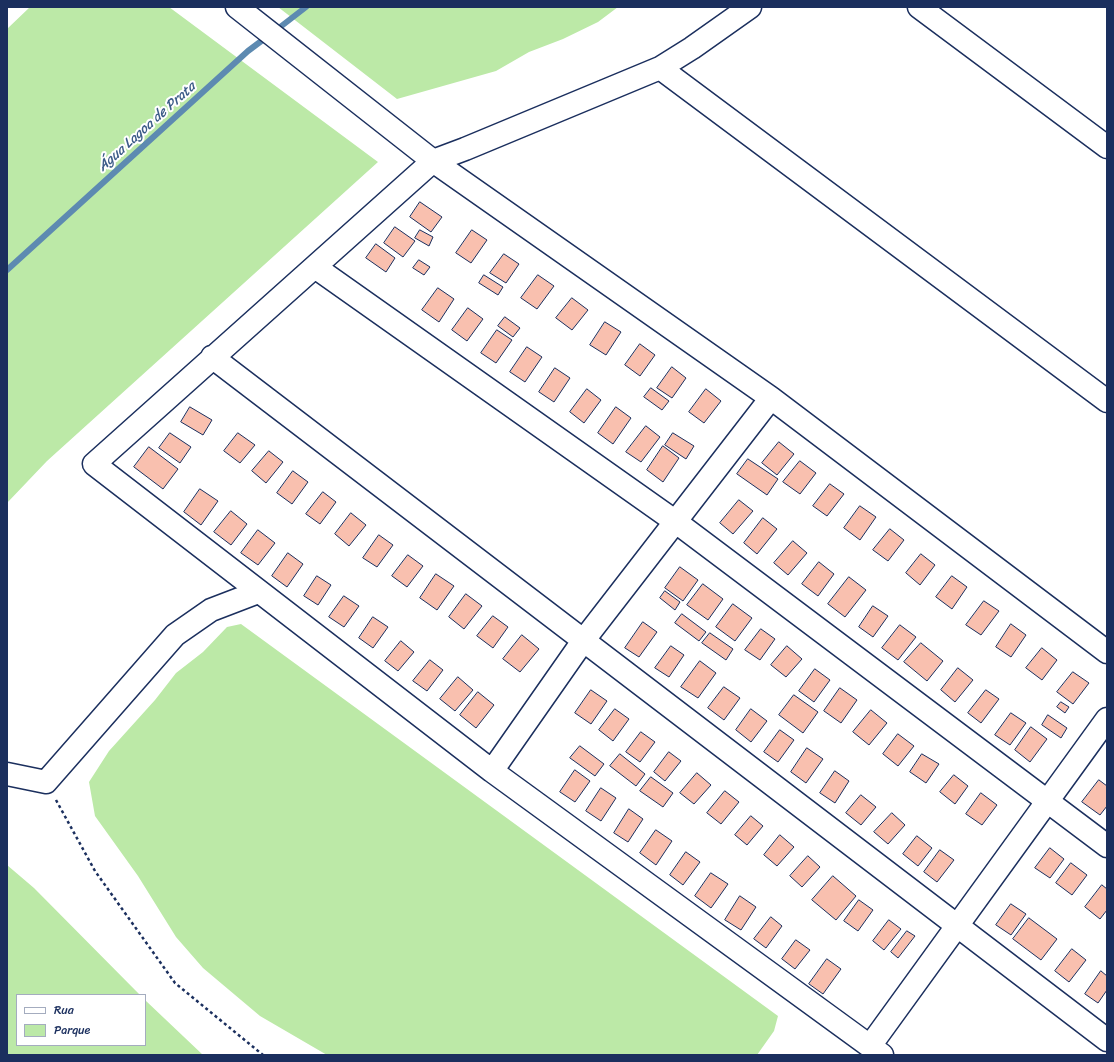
<!DOCTYPE html>
<html>
<head>
<meta charset="utf-8">
<style>
	body { margin:0 }
	#map { position:relative; width:1114px; height:1062px; overflow:hidden; background:#fff; font-family:Sriracha,sans-serif }
	canvas { display:block }
	.frame { position:absolute; inset:0; border:8px solid #1b2f5e; pointer-events:none }
	.legend { position:absolute; left:16px; top:994px; width:130px; height:52px; box-sizing:border-box; background:#fff; border:1px solid #a4acbf; margin:0; padding:5px 7px; list-style:none; font-size:12px; color:#1b2f5e }
	.legend li { display:flex; align-items:center; gap:8px; height:20px }
	.legend b { width:20px; border:1px solid #a4acbf }
</style>
</head>
<body>
<div id="map">
<canvas width="1114" height="1062"></canvas>
<div class="frame"></div>
<ul class="legend">
<li><b style="height:5px;background:#fff"></b>Rua</li>
<li><b style="height:11px;background:#bce9a7"></b>Parque</li>
</ul>
</div>
<script>
const context = document.querySelector('canvas').getContext('2d');
context.lineJoin = 'round';
function fill(path, color) { context.fillStyle = color; context.fill(path, 'evenodd'); }
function stroke(path, color, width, dash) { context.strokeStyle = color; context.lineWidth = width; context.lineCap = dash ? 'butt' : 'round'; context.setLineDash(dash || []); context.stroke(path); }
function label(font, color, halo, rows, align = 'center') {
  context.font = font + ' Sriracha,sans-serif'; context.lineWidth = 4; context.setLineDash([]); context.textBaseline = 'middle'; context.strokeStyle = halo; context.fillStyle = color; for (const [text, x, y, turn = 0] of rows) {
    context.save(); context.translate(x, y); context.rotate((+turn || 0) * Math.PI / 180); context.textAlign = isNaN(turn) ? turn : align; if (halo) context.strokeText(text, 0, 0); context.fillText(text, 0, 0); context.restore();
  }
}
const green = new Path2D(`
	M30 7H169L378 162 47 461 7 503V29Z
	M278 7H618L598 22 563 39 529 52 496 71 397 99Z
	M241 624 778 1016 774 1031 757 1055H327L260 1016 203 968 176 937 138 876 95 816 89 782 109 751 155 700 176 673 203 652 227 627Z
	M7 865 34 888 140 995H17V1045H145V1000L203 1055H7Z`);
const stream = new Path2D(`
	M275 31 306 7
	M7 270 248 51 268 36`);
const building = new Path2D(`
	M420 202 442 217 431 232 410 217Z
	M395 227 415 241 403 257 384 243Z
	M420 230 433 237 429 246 415 238Z
	M472 230 487 240 471 263 456 253Z
	M376 244 395 258 386 272 366 258Z
	M504 254 519 264 506 283 490 273Z
	M419 260 430 267 424 275 413 268Z
	M484 275 503 287 498 295 479 283Z
	M538 275 554 286 537 309 521 298Z
	M438 288 454 299 439 322 422 310Z
	M572 298 588 310 572 330 556 318Z
	M468 308 483 319 467 341 452 330Z
	M505 317 520 328 513 337 498 326Z
	M605 322 621 332 606 355 590 345Z
	M497 330 512 340 496 363 481 353Z
	M640 344 655 355 640 376 625 365Z
	M527 347 542 357 525 382 510 372Z
	M672 367 686 378 672 398 657 388Z
	M555 368 570 378 554 402 539 392Z
	M651 388 669 401 662 410 644 397Z
	M587 389 601 400 584 423 570 412Z
	M706 389 721 401 704 423 689 412Z
	M190 407 212 420 203 435 181 422Z
	M616 407 631 418 613 444 598 433Z
	M646 426 660 437 641 462 626 452Z
	M170 433 191 447 180 463 159 448Z
	M238 433 255 445 240 463 224 451Z
	M673 433 694 446 686 459 665 445Z
	M779 442 794 454 777 475 762 463Z
	M663 446 679 458 663 482 647 470Z
	M149 447 178 469 163 489 134 467Z
	M269 451 283 462 266 483 252 471Z
	M748 459 778 479 767 495 737 474Z
	M800 461 816 473 800 494 783 482Z
	M293 471 308 482 292 504 277 493Z
	M830 484 844 494 827 516 813 506Z
	M200 489 218 501 201 525 184 512Z
	M323 492 336 502 320 524 306 514Z
	M739 500 753 511 733 534 720 523Z
	M860 506 876 517 860 540 844 528Z
	M231 511 247 524 231 545 214 532Z
	M351 513 366 525 349 546 335 534Z
	M763 518 777 529 757 554 744 543Z
	M890 529 904 540 888 561 873 550Z
	M258 530 275 543 258 565 241 553Z
	M379 535 393 545 377 567 363 558Z
	M793 541 807 553 788 575 774 563Z
	M288 553 303 564 287 587 272 576Z
	M921 554 935 565 920 585 906 573Z
	M408 555 423 566 407 587 392 576Z
	M819 562 834 574 818 596 802 584Z
	M680 567 698 580 683 601 665 588Z
	M436 574 454 586 437 610 420 598Z
	M317 576 331 585 318 605 304 596Z
	M952 576 967 587 952 609 936 597Z
	M849 577 866 590 845 617 828 604Z
	M703 584 723 599 708 620 687 605Z
	M665 591 680 602 675 610 660 598Z
	M466 594 482 606 464 629 449 617Z
	M344 596 359 606 344 627 329 617Z
	M984 601 999 611 981 635 966 625Z
	M733 604 752 618 735 641 716 627Z
	M873 606 888 616 873 637 859 627Z
	M682 614 706 632 699 641 675 623Z
	M493 616 508 627 493 648 477 636Z
	M373 617 388 627 373 648 359 638Z
	M643 622 657 632 639 657 625 648Z
	M1011 624 1026 635 1011 657 996 647Z
	M900 625 916 637 898 660 882 648Z
	M761 629 775 639 760 660 745 650Z
	M710 633 733 649 726 660 702 643Z
	M522 635 539 649 520 672 503 659Z
	M401 641 414 652 398 671 385 661Z
	M921 643 943 661 927 681 904 662Z
	M671 646 684 655 669 677 655 668Z
	M787 646 802 659 786 677 771 665Z
	M1042 648 1057 660 1042 680 1026 668Z
	M430 660 443 670 427 691 413 681Z
	M700 661 716 673 698 698 681 687Z
	M958 668 973 680 955 702 941 690Z
	M815 669 830 680 814 702 799 691Z
	M1073 672 1089 683 1073 704 1057 692Z
	M458 677 473 690 455 711 440 699Z
	M724 687 740 698 724 720 708 708Z
	M840 688 857 700 841 723 824 711Z
	M591 690 607 701 591 724 575 713Z
	M986 690 999 699 981 723 968 713Z
	M478 692 494 705 476 728 460 715Z
	M794 695 818 712 803 733 779 715Z
	M1061 702 1069 707 1065 713 1057 707Z
	M615 709 629 719 613 741 599 730Z
	M751 709 767 721 751 742 736 730Z
	M871 710 887 723 869 745 853 732Z
	M1011 713 1026 723 1010 745 995 735Z
	M1048 715 1067 728 1061 738 1042 725Z
	M1031 727 1047 739 1030 762 1015 750Z
	M780 730 794 740 778 762 764 752Z
	M641 732 655 742 640 762 626 752Z
	M898 734 914 746 898 766 883 754Z
	M580 746 604 764 595 776 570 758Z
	M807 748 823 759 806 783 791 772Z
	M669 752 681 761 665 781 654 772Z
	M620 754 645 774 636 786 610 766Z
	M922 754 939 764 926 783 910 772Z
	M575 770 590 781 575 802 560 792Z
	M835 771 849 781 835 803 820 793Z
	M697 773 711 785 694 804 680 793Z
	M954 775 968 786 955 804 940 792Z
	M651 777 673 793 663 807 640 791Z
	M1099 780 1107 786V806L1100 815 1082 802Z
	M601 788 616 798 601 821 586 811Z
	M725 791 739 802 721 824 707 813Z
	M981 793 997 805 982 825 966 814Z
	M861 795 876 807 861 825 846 813Z
	M629 809 643 819 628 842 614 833Z
	M892 813 905 825 888 844 874 832Z
	M751 816 763 826 747 845 735 835Z
	M656 830 672 841 656 865 640 853Z
	M780 835 794 847 777 866 764 855Z
	M917 836 932 848 918 866 903 854Z
	M1050 848 1064 859 1050 878 1035 868Z
	M940 850 954 860 937 882 924 872Z
	M686 852 700 862 683 885 670 875Z
	M808 856 820 867 802 887 790 876Z
	M1071 863 1087 875 1072 895 1056 883Z
	M711 873 728 884 711 908 695 896Z
	M833 876 856 896 836 920 812 900Z
	M1102 885 1107 889V910L1100 919 1085 907Z
	M740 896 756 907 741 930 725 920Z
	M859 900 873 910 858 931 844 921Z
	M1011 904 1026 914 1011 935 996 925Z
	M771 917 782 926 766 948 754 939Z
	M1029 918 1057 939 1041 960 1013 939Z
	M889 920 901 929 884 950 873 941Z
	M907 931 915 936 898 958 891 952Z
	M796 940 810 950 795 969 782 959Z
	M1072 949 1086 960 1069 982 1055 971Z
	M827 959 841 969 823 994 809 984Z
	M1101 971 1107 976V990L1098 1003 1085 994Z`);
const path = new Path2D(`
	M56 800 95 871 175 983 263 1055`);
const street = new Path2D(`
	M237 7 433 161 771 398 1107 652
	M750 7 692 48 660 68 465 149 433 161 94 464 492 771 882 1055
	M919 7 1107 147
	M660 68 1107 401
	M315 267 676 522 1107 846
	M212 357 1107 1040
	M492 771 583 641 771 398
	M7 774 46 782 175 635 211 610 258 592
	M870 1046 1107 719`);
const waterNames = [
	["Água Lagoa de Prata",147,127,-42]
];
fill(green, '#bce9a7');
stroke(stream, '#5d8ab1', 6);
fill(building, '#f9c0af');
stroke(building, '#1b2f5e', 1);
stroke(street, '#1b2f5e', 25);
stroke(path, '#1b2f5e', 2.5, [3, 3]);
stroke(street, '#fff', 22);
label('italic 14px', '#3c5c88', '#fff', waterNames);
</script>
</body>
</html>
